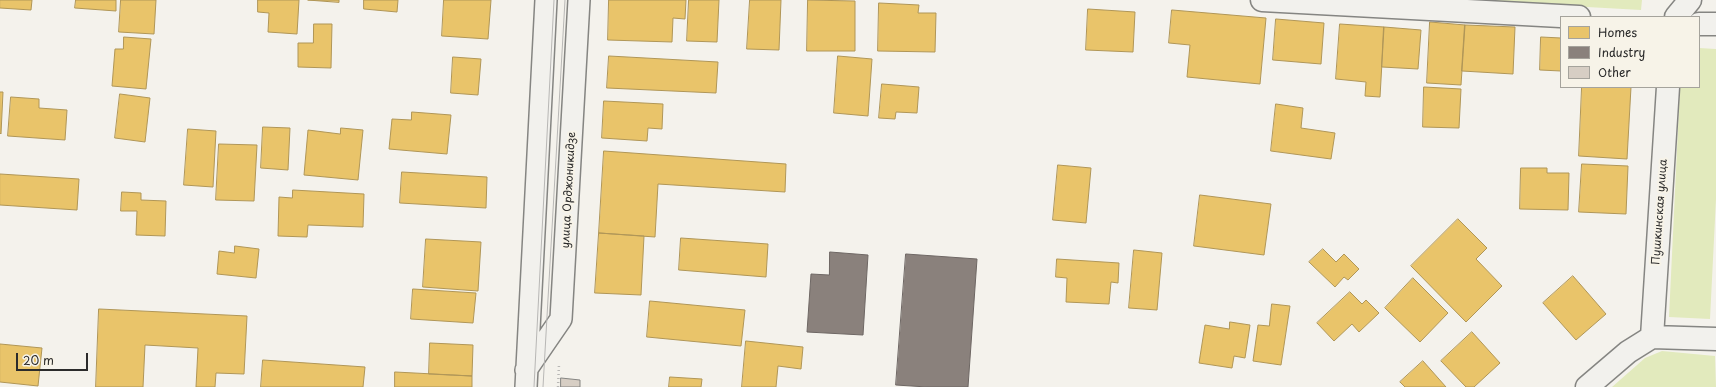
<!DOCTYPE html>
<html>
<head>
<meta charset="utf-8">
<style>
	body { margin:0 }
	#map { position:relative; width:1716px; height:387px; overflow:hidden; background:#f4f2ec; font-family:"Playpen Sans",sans-serif }
	canvas { display:block }
	.legend { position:absolute; left:1560px; top:16px; width:140px; height:72px; box-sizing:border-box; background:#f7f3e8; border:1px solid #a5a39c; margin:0; padding:5px 7px; list-style:none; font-size:12px; color:#2b2b2b }
	.legend li { display:flex; align-items:center; gap:8px; height:20px }
	.legend b { width:20px; border:1px solid #a5a39c }
	.scale { position:absolute; left:16px; top:353px; width:72px; height:18px; box-sizing:border-box; border:2px solid #2b2b2b; border-top:0; padding-left:5px; font-size:12px; line-height:14px; white-space:nowrap; color:#2b2b2b; -webkit-text-stroke:3px #f7f3e8; paint-order:stroke }
</style>
</head>
<body>
<div id="map">
<canvas width="1716" height="387"></canvas>
<ul class="legend">
<li><b style="height:11px;background:#e9c46a"></b>Homes</li>
<li><b style="height:11px;background:#8a817c"></b>Industry</li>
<li><b style="height:11px;background:#d7cec4"></b>Other</li>
</ul>
<div class="scale">20 m</div>
</div>
<script>
const context = document.querySelector('canvas').getContext('2d');
context.lineJoin = 'round';
function fill(path, color) { context.fillStyle = color; context.fill(path, 'evenodd'); }
function stroke(path, color, width, dash) { context.strokeStyle = color; context.lineWidth = width; context.lineCap = dash ? 'butt' : 'round'; context.setLineDash(dash || []); context.stroke(path); }
function label(font, color, halo, rows, align = 'center') {
  context.font = font + ' "Playpen Sans",sans-serif'; context.lineWidth = 4; context.setLineDash([]); context.textBaseline = 'middle'; context.strokeStyle = halo; context.fillStyle = color; for (const [text, x, y, turn = 0] of rows) {
    context.save(); context.translate(x, y); context.rotate((+turn || 0) * Math.PI / 180); context.textAlign = isNaN(turn) ? turn : align; if (halo) context.strokeText(text, 0, 0); context.fillText(text, 0, 0); context.restore();
  }
}
const green = new Path2D(`
	M1461 0H1642L1641 10Z
	M1699 48 1716 49V199L1710 319 1669 317 1680 87H1699Z
	M1662 351 1715 356 1716 387H1612L1645 358Z`);
const homes = new Path2D(`
	M0 0H32L31 10 0 8Z
	M76 0H116V11L75 8Z
	M121 0H156L154 34 119 32Z
	M258 0H299L297 34 268 32 269 13 258 12Z
	M308 0H339V2Z
	M364 0H398L397 12 364 9Z
	M444 0H491L488 39 442 36Z
	M609 0H686L685 19 673 18 672 42 608 40Z
	M689 0H719L717 42 687 41Z
	M750 0H781L779 50 747 49Z
	M808 0 855 1V51H807Z
	M879 3 919 5 918 13H936L935 52 878 51Z
	M1088 9 1135 12 1133 52 1086 50Z
	M1172 10 1266 18 1260 84 1187 77 1190 45 1169 43Z
	M1276 19 1324 23 1321 64 1273 60Z
	M1430 22 1465 25 1461 85 1427 83Z
	M314 24H332L331 68 298 67V43H313Z
	M1340 24 1384 27 1380 97 1365 96 1366 82 1336 79Z
	M1465 25 1515 27 1513 74 1462 71Z
	M1384 27 1421 30 1418 69 1382 67Z
	M124 37 151 39 146 89 112 86 115 49H123Z
	M1541 37 1561 38V71L1540 70Z
	M609 56 718 62 716 93 607 88Z
	M838 56 872 59 868 116 834 113Z
	M453 57 481 59 478 95 451 93Z
	M882 84 919 87 917 113 896 112 895 119 879 118Z
	M1424 87 1461 89 1459 128 1423 127Z
	M1582 87H1631L1627 159 1579 156Z
	M0 92H3L1 134 0 133Z
	M120 94 150 98 145 142 115 138Z
	M11 97 39 99V108L67 110 65 140 8 136Z
	M604 101 663 104 662 129 648 128 647 141 602 138Z
	M1276 104 1303 108 1301 128 1335 133 1331 159 1271 151Z
	M412 112 451 115 447 154 389 149 392 119 411 120Z
	M263 127 290 128 288 170 261 168Z
	M341 128 363 130 358 180 304 175 308 130 340 134Z
	M188 129 216 131 213 187 184 185Z
	M219 144 257 145 254 201 216 200Z
	M604 151 786 164 785 192 658 184 655 237 599 233Z
	M1582 164 1628 166 1626 214 1579 212Z
	M1058 165 1091 168 1086 223 1053 220Z
	M1521 168H1547V173H1569L1568 210 1520 209Z
	M402 172 487 177 486 208 400 203Z
	M0 174 79 179 77 210 0 205Z
	M293 190 364 194 363 227 308 225 307 237 278 236 279 197 292 198Z
	M122 192 141 193V200L166 201 165 236 136 235 137 211H121Z
	M1200 195 1271 204 1264 255 1194 246Z
	M1458 219 1487 248 1476 259 1502 286 1466 322 1411 266Z
	M599 233 644 236 641 295 595 293Z
	M681 238 768 244 766 277 679 270Z
	M426 239 481 242 478 291 423 287Z
	M235 246 259 249 256 278 217 274 219 251 234 253Z
	M1323 249 1336 262 1344 254 1359 269 1348 280 1344 277 1335 287 1309 262Z
	M1134 250 1162 253 1157 310 1129 308Z
	M1057 259 1119 263 1118 283 1111 282 1109 304 1066 302 1067 278 1056 277Z
	M1573 276 1606 314 1576 340 1543 303Z
	M1413 278 1448 313 1420 342 1385 308Z
	M413 289 476 293 473 323 411 319Z
	M1350 292 1362 304 1366 300 1379 313 1359 332 1352 324 1334 341 1317 323Z
	M650 301 745 310 741 346 647 337Z
	M1272 304 1290 306 1281 365 1253 361 1258 325 1269 326Z
	M99 309 247 316 244 374 216 373 215 387H196L198 348 145 345 143 387H96Z
	M1230 322 1250 325 1245 358 1234 356 1232 368 1199 363 1205 325 1229 329Z
	M1472 332 1500 363 1474 387H1466L1441 361Z
	M746 341 803 347 801 369 778 366 776 387H742Z
	M430 343 473 345 472 376 429 374Z
	M0 344 42 348 38 386 0 382Z
	M263 360 365 367 363 387H261Z
	M1423 361 1446 387H1405L1400 382Z
	M395 372 472 376V387H395Z
	M670 377 702 379 701 387H669Z`);
const industry = new Path2D(`
	M830 252 868 255 863 335 807 332 811 274 829 275Z
	M906 254 977 259 968 387H927L896 385Z`);
const building = new Path2D(`
	M561 378 580 380V387H561Z`);
const path = new Path2D(`
	M558 387 559 364`);
const minor = new Path2D(`
	M526 370 561 319 579 0
	M526 387 546 0`);
const tertiary = new Path2D(`
	M1262 0 1579 17
	M1699 24H1716`);
const secondary = new Path2D(`
	M1676 17 1690 0
	M1652 337 1668 87
	M1587 387 1628 352 1652 337 1716 339`);
const tram = new Path2D(`
	M534 387 554 0
	M543 387 565 0`);
const streetNames = [
	["улица Орджоникидзе",569,190,-87],
	["Пушкинская улица",1660,212,-86]
];
fill(green, '#e2eabd');
fill(homes, '#e9c46a');
stroke(homes, '#b09657', 1);
fill(industry, '#8a817c');
stroke(industry, '#6e6764', 1);
fill(building, '#d7cec4');
stroke(building, '#858582', 1);
stroke(minor, '#858582', 24);
stroke(tertiary, '#858582', 25);
stroke(secondary, '#858582', 25);
stroke(path, '#b8b7b5', 2.5, [1, 3]);
stroke(minor, '#f2f1ed', 21);
stroke(tertiary, '#f2f1ed', 22);
stroke(secondary, '#f2f1ed', 22);
stroke(tram, '#b8b7b5', 1);
label('11px', '#2b2b2b', '#f7f3e8', streetNames);
</script>
</body>
</html>
